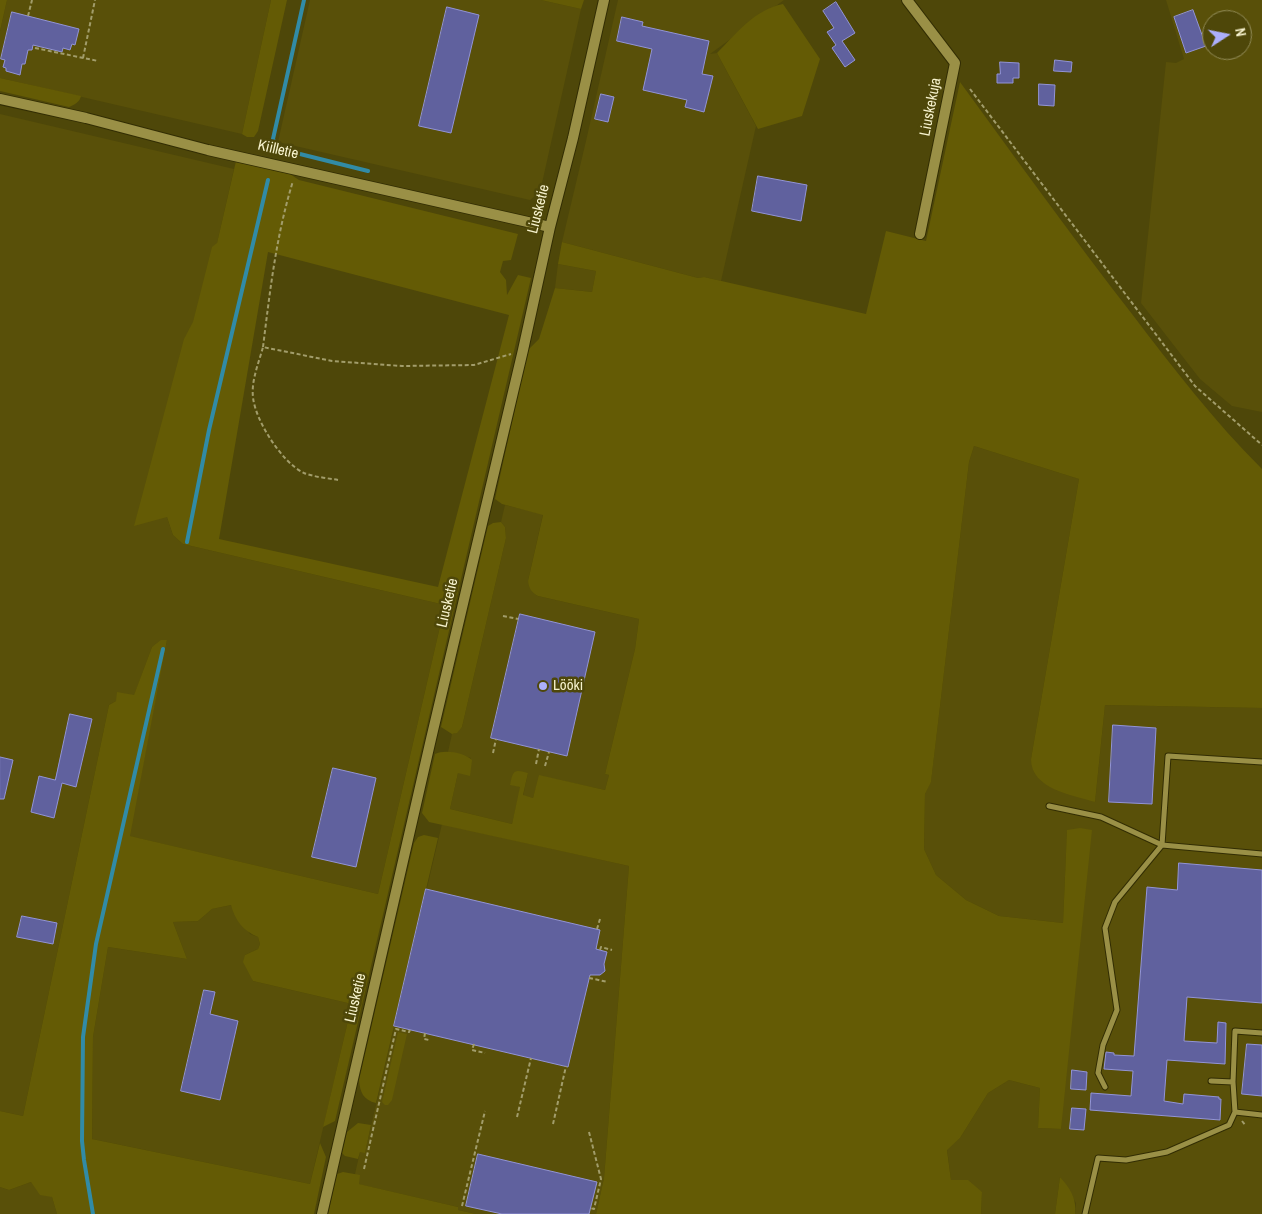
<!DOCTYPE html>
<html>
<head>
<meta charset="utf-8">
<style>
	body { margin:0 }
	#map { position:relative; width:1262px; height:1214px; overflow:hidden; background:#4e4709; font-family:"Archivo Narrow",sans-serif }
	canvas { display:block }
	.north { position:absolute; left:1202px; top:10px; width:50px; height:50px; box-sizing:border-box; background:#4e4709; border:1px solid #928c58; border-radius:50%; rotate:79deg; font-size:14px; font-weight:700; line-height:20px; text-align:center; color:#f7f3ce }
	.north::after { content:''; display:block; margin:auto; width:18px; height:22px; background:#acaffb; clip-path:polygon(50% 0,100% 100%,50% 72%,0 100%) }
</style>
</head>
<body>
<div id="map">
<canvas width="1262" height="1214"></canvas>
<div class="north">N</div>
</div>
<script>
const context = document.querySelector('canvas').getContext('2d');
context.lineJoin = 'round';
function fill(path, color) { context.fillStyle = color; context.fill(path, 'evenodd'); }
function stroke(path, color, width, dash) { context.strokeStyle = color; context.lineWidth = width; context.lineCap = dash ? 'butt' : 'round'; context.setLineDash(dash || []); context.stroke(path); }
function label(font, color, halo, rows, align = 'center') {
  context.font = font + ' "Archivo Narrow",sans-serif'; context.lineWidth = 5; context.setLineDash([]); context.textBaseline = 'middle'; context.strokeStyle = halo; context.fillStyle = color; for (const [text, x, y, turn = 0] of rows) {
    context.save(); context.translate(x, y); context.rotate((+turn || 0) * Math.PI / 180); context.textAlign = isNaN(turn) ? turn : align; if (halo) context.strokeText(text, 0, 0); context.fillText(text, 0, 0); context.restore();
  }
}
const built = new Path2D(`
	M7 0H271L242 134 0 78V31Z
	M310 0H541L581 9 540 192 530 200 278 142Z
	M618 0H784L710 54 717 53 756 126 721 281 704 277 698 278 562 242 586 141Z
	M1166 0H1262V412L1232 406 1200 379 1141 303 1166 62 1176 63 1184 59ZM1212 20H1242V50H1212Z
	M0 114 234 169 169 453 167 517 173 535 183 544 445 605 378 894 129 836 167 640 152 647 134 696 116 701 109 705 23 1116 0 1111Z
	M558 264 596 271 592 292 555 288Z
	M974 446 1079 479 1031 759 1095 802 1105 705 1262 708V1214H1075L1076 1203 1060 1177 1055 1214H981L982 1192 951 1180 947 1149 960 1138 988 1093 1009 1080 1040 1088 1038 1128 1061 1129 1067 831 1063 923 999 916 966 900 936 875 924 849 925 794 931 781 969 462Z
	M505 505 543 514 528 581 534 593 538 596 639 619 635 649 605 774 609 775 605 790 540 776 533 798 523 796 528 773 510 784 521 787 512 824 450 809 458 773 471 758 448 752 452 734H454L462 727 506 538 505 527 501 522Z
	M442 824 629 866 604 1178 596 1214H476L458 1210V1207L358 1184 355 1174 360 1152H365Z
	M231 905 250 934 258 937 260 944 258 949 245 955 253 981 352 1004 310 1184 92 1139 93 1037 108 947 187 959 173 922 198 921 212 909Z
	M31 1182 52 1197 57 1214H0V1187L9 1190Z`);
const green = new Path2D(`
	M0 0H7L0 31Z
	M271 0H287L258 131 254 137H247L242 134Z
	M541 0H584L581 9Z
	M783 4 820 59 802 116 758 129 717 53C737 33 754 10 783 4Z
	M0 78 81 96C80 102 74 105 69 107L0 91Z
	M960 82C1017 160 1073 238 1132 314 1173 368 1214 421 1262 469V708L1105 705 1095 802C1072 795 1031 789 1031 759L1079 479 974 446 969 462 931 782 925 794 924 849 936 875 966 900 999 916 1063 923 1067 830 1080 828 1092 830 1061 1129 1038 1128 1040 1088 1009 1080 988 1093 960 1138 947 1150 951 1180H968L982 1192 981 1214H596L604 1178 629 866 429 822 422 813 435 754C445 749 465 753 472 760L470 776 458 773 450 809 512 824 520 787 510 785C513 770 514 769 528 773L523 795 533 798 539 775 605 790 609 775 605 774 635 649 639 619 538 596C531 592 529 588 528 581L543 515 502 504 495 499 528 350 539 339 555 288 592 292 596 271 558 264 562 242 698 278 704 277 866 314 886 231 926 241Z
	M236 161 287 172 299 180 518 234 511 260 503 261 500 272 506 280 507 295 518 275 531 278 335 1121 323 1127 352 1004 253 981 243 962 245 955 258 949 260 944 258 937C243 931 235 920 231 905L212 909 198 921 173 922 187 959 108 947 93 1037 92 1139 310 1184 320 1143 326 1157 314 1214H57L52 1197 40 1195 31 1182 9 1190 0 1187V1111L23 1116 109 705 116 701 117 692 134 695 152 647 161 640H167L130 836 378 894 445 605 183 544 173 535 167 517 134 526 184 339 193 322 212 247 217 243ZM268 252 509 315 438 587 219 539Z
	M501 522 505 527 506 538 462 727 457 733 452 734 441 727 488 526 493 523Z
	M424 835 438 838 376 1103C363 1100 360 1092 359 1080L414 843 418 837Z
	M398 1032 407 1034 392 1100 388 1105H385L382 1102Z
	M358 1123 371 1125 365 1153 360 1152 358 1159 345 1156 342 1153 347 1132Z
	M343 1172 360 1175 359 1184 458 1207V1210L476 1214H328L337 1174Z
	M1060 1177C1070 1188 1077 1199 1075 1214H1055Z`);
const stream = new Path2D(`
	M304 0 273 139 276 148 368 171
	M187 542 209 430 268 180
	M93 1214 84 1160 82 1141 83 1037 96 944 163 649`);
const building = new Path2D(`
	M836 2 855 33 842 41 855 60 845 67 832 48 836 45 827 32 834 28 823 11Z
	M447 7 479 15 451 133 419 126Z
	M1193 10 1206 46 1186 53 1174 17Z
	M12 12 79 29 75 45 72 44 70 50 63 48 62 52 33 45 32 50H28L25 64H22L20 75 6 71V68L3 67 5 60 1 59Z
	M622 17 643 22 642 26 709 41 702 74 713 76 704 112 685 107 687 100 643 90 652 49 617 41Z
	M1055 60 1072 62 1071 72 1054 71Z
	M1000 62 1019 63V78H1013V83H997V74H1000Z
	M1039 84 1055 85 1054 106 1039 105Z
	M601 94 614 97 608 122 595 119Z
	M758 176 807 185 801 221 752 211Z
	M520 614 595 632 567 756 491 738Z
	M70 714 92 719 76 787 62 783 54 818 31 812 39 776 55 780Z
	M1113 725 1156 728 1152 804 1109 802Z
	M0 757 13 760 4 799H0Z
	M333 768 376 778 356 867 312 857Z
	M1179 863 1262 870V1003L1187 997 1184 1041 1217 1043 1218 1022 1226 1023 1225 1064 1167 1060 1164 1101 1183 1104 1184 1094 1219 1097V1099H1221L1220 1120 1090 1110 1091 1093 1131 1096 1133 1071 1104 1069 1106 1052 1114 1053V1055L1134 1056 1147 887 1177 890Z
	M426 889 600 930 596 949 607 952 604 964 605 971 600 975H590L568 1067 394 1026Z
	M22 916 57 923 53 944 17 937Z
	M204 990 215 992 210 1014 238 1021 220 1100 181 1091Z
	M1247 1044 1262 1045V1096L1242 1094Z
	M1072 1070 1087 1072 1086 1090 1071 1089Z
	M1072 1108 1086 1109 1084 1130 1070 1129Z
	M478 1154 597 1182 589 1214H502L466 1206Z`);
const path = new Path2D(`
	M28 16 32 0
	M35 48 98 61
	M83 58 95 0
	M970 89 1195 386 1262 445
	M263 347C270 291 276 236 293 181
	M338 480C327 478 314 477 304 473 282 463 255 420 253 397 251 381 259 362 263 347L332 361 402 366 474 365 511 354
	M503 616 518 619
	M493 753 496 739
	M536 764 539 749
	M545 766 549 752
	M597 929 600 919
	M600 950 601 947 612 950
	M589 978 608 982
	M425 1033 424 1039 429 1040
	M474 1044 472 1050 485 1053
	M517 1117 531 1058
	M1242 1121 1246 1126
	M553 1124 566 1066
	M589 1132 601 1179 594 1209 590 1208
	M364 1169 396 1029 409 1032 410 1030
	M462 1206 485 1111`);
const lane = new Path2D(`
	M1262 762 1168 756 1162 845 1262 854
	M1049 806 1101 817 1162 845 1115 902 1105 928 1117 1010 1103 1045 1098 1073 1105 1087
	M1211 1081 1233 1082
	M1235 1112 1262 1115
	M1085 1214 1098 1158 1126 1160 1167 1152 1229 1125 1235 1112 1233 1082 1235 1031 1262 1033`);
const street = new Path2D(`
	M907 0 955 63 920 234
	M0 99 86 118 208 150 550 227
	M322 1214 431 739 523 350 550 227 573 138 604 0`);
const markers = [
	[543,686,5,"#acaffb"]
];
const streetNames = [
	["Liuskekuja",931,107,-79],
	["Kiilletie",278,150,13],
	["Liusketie",539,209,-76],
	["Liusketie",448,603,-77],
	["Liusketie",356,998,-77]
];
const poiNames = [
	["Lööki",553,686]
];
fill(built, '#595009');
fill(green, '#645b05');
stroke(stream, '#318ba6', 4);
fill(building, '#60619e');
stroke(building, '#9294d6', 1);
stroke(lane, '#322d03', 7);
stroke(street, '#322d03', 12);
stroke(path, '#a29d6b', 2, [4, 2.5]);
stroke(lane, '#9a9046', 5);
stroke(street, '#9a9046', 10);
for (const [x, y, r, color] of markers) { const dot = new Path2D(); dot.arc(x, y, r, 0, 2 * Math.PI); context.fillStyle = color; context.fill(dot); stroke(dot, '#4e4709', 2); }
label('15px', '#f7f3ce', '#4e4709', streetNames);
label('15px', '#f7f3ce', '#4e4709', poiNames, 'left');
</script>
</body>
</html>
